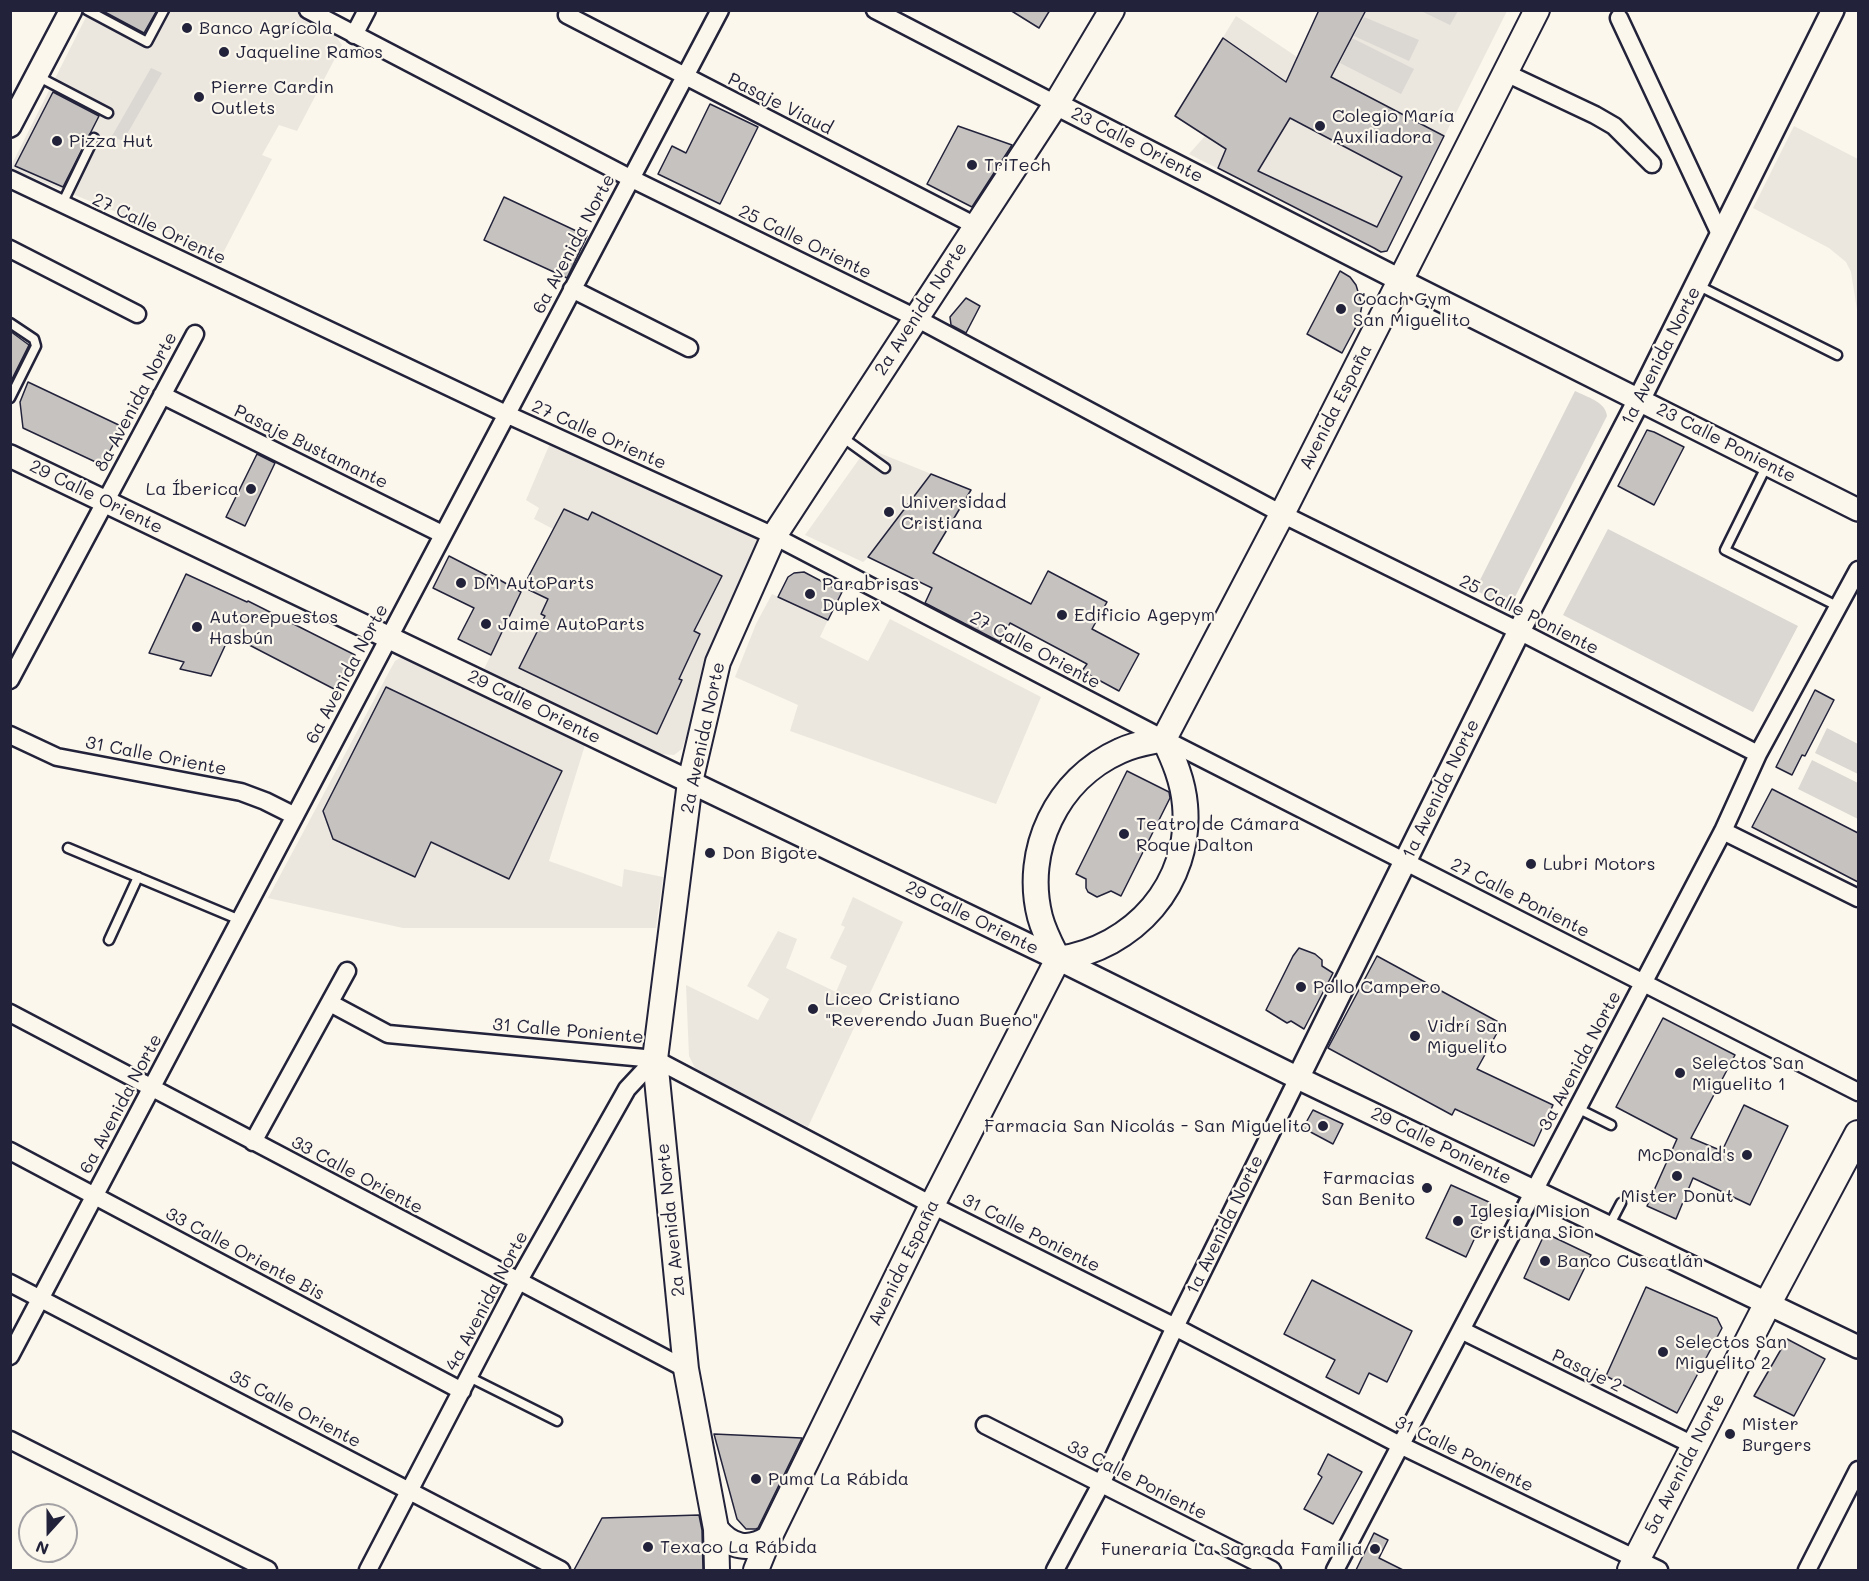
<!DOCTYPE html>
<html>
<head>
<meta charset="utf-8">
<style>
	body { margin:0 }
	#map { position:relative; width:1869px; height:1581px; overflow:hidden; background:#fbf7ec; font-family:Mali,sans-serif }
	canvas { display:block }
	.frame { position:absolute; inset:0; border:12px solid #22223b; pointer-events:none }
	.north { position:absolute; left:18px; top:1503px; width:60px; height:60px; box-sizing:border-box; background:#fbf7ec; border:2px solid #a4a2a5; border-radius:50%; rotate:201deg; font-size:16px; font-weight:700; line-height:24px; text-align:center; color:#22223b }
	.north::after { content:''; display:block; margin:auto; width:21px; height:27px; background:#22223b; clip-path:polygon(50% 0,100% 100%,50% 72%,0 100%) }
</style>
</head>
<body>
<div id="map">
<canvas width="1869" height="1581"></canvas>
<div class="frame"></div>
<div class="north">N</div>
</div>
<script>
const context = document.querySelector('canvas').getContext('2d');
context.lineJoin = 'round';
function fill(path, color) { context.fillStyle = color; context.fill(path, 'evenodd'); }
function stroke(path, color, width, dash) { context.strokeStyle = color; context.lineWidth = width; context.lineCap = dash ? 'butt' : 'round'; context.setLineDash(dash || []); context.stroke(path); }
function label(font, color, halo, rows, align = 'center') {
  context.font = font + ' Mali,sans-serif'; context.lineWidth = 4.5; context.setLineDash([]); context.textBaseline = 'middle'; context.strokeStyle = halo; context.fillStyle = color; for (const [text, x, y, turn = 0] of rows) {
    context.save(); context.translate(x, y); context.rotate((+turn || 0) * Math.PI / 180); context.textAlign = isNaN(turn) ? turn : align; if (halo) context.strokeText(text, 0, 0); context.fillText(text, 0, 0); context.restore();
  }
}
const built = new Path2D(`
	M89 11H295L331 29 342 45 297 131 279 125 262 155 272 159 223 253 136 220 16 171 12 168 13 162Z
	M1319 11H1507L1387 251 1381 252 1374 248 1189 154 1205 136 1175 116 1236 16 1297 57Z
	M1794 126 1858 159V316L1851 272 1846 262 1829 248 1753 208Z
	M551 441 762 540 709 669 682 749 674 755 661 754 483 671 553 529 534 519 539 508 526 500Z
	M867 448 971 490 917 581 869 557 863 562 805 535Z
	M772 594 828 620 820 637 868 661 890 619 1041 697 996 804 790 731 798 705 735 677 756 624Z
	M400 658H408L585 745 549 861 622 887 624 869 663 877 656 928H403L268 898 390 670 395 661Z
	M853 897 903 922 808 1127 703 1074 695 1068 689 1056 686 985 758 1020 769 999 747 986 778 931 797 939 786 968 836 992 847 966 830 958 845 927 841 925Z`);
const green = new Path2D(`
	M1421 11 1458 10V11L1450 25Z
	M1364 17 1419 40 1409 61 1354 36Z
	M1352 38 1414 69 1401 94 1340 63Z
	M151 68 162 73 123 141 112 136Z
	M1575 391C1587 397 1606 402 1607 416L1515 597 1512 601 1499 602 1475 590Z
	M1608 529 1798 626 1753 712 1563 615Z
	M1827 728 1858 744V774L1815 753Z
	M1812 760 1858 783V819L1798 789Z`);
const building = new Path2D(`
	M101 10H157L144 33Z
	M1010 10H1050L1039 28Z
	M1319 10H1366L1331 77 1444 136 1387 251 1381 252 1374 248 1218 168 1226 149 1175 116 1223 38 1286 82ZM1290 118 1402 177 1377 227 1258 171Z
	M53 92 99 116 63 187 15 166Z
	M710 104 758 127 720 204 658 174 672 146 686 153Z
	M958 126 1012 145 972 207 927 184Z
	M504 197 587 236 567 278 484 240Z
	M1340 271 1350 277 1356 285 1362 305 1359 321 1342 353 1307 334Z
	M966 298 980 306 966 333 951 325 950 317Z
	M10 331 29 345 10 383Z
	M28 382 123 427 102 465 23 428 20 402Z
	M1647 430 1654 432 1684 447 1654 505 1618 486Z
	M257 454 275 463 245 526 226 517Z
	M931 474 971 490 933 553 1031 604 1048 571 1107 602 1092 629 1139 654 1119 691 1082 671 1087 664 1010 623 1000 642 925 603 932 588 868 557Z
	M564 509 588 520 592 512 722 576 694 631 700 634 679 679 682 680 657 734 519 668 545 616 541 614 548 599 523 587Z
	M449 556 490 577 491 575 521 592 491 655 458 639 474 608 433 588Z
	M804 572 842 592 828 620 778 597 788 577 794 573Z
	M186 574 247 602 248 601 355 655 336 690 230 635 211 676 180 669 184 662 149 653Z
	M386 687 562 771 509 879 431 842 415 877 333 839 323 811Z
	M1815 690 1834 700 1805 756 1802 755 1792 775 1776 767Z
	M1127 771 1169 792 1170 798 1121 896 1111 891 1097 897 1088 892 1086 888V879L1076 874Z
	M1772 789 1858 833V882L1752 827Z
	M1299 948 1315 954 1322 960V966L1333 973 1304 1029 1291 1021 1287 1023 1266 1010 1293 956Z
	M1377 956 1502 1024 1477 1069 1553 1105 1534 1146 1455 1109 1452 1115 1328 1048Z
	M1663 1018 1735 1055 1691 1138 1722 1151 1744 1105 1788 1126 1750 1205 1693 1178 1676 1219 1647 1206 1677 1139 1616 1107Z
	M1313 1110 1343 1124 1333 1144 1303 1128Z
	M1451 1185 1491 1203 1466 1257 1426 1238Z
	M1545 1233 1591 1255 1569 1300 1524 1278Z
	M1312 1280 1412 1331 1387 1382 1369 1373 1359 1394 1326 1377 1335 1360 1284 1334Z
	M1646 1287 1717 1318 1722 1328 1677 1413 1606 1376Z
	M1787 1339 1825 1359 1794 1416 1754 1396Z
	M714 1434 802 1438 758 1528 756 1529H746L737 1519Z
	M1328 1454 1362 1472 1333 1524 1304 1509 1322 1477 1318 1474Z
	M699 1515 702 1530 703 1570H574L602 1518Z
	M1374 1533 1388 1540 1379 1558 1403 1570H1356Z`);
const service = new Path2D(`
	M87 10 147 42 164 10
	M37 76 108 113
	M62 204 94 138
	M1697 285 1837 355
	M10 323 34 339 36 346 10 398
	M842 437 885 468
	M1767 465 1725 550 1839 607
	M68 848 240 920
	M109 940 138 877
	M1577 1108 1611 1125
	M1609 1226 1621 1203
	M469 1377 557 1421`);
const minor = new Path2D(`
	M308 10 630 178 916 318 1282 514 1519 631 1758 754
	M875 10 1056 104
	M567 15 976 226
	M1619 18 1721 236
	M354 35 367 10
	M1506 73 1595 115 1614 126 1652 164
	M10 179 506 414 774 536 1164 739 1858 1092
	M10 249 137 314
	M572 289 689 348
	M162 395 442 534
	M10 680 195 334
	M10 735 57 757 241 792 265 801 295 816
	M1723 831 1858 898
	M330 1003 388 1034 655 1059 932 1205 1175 1327 1400 1445 1659 1570
	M10 1013 686 1369
	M253 1142 347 971
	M10 1151 462 1391
	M10 1283 561 1570
	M1461 1330 1695 1446
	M10 1356 720 10
	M985 1425 1272 1570
	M10 1440 268 1570
	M368 1570 518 1282 627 1089 655 1059
	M1055 1570 1101 1484 1175 1327 1298 1078
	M1335 1570 1723 831 1758 754 1858 570
	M1807 1570 1858 1470`);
const tertiary = new Path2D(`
	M1056 104 1400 280 1858 510
	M10 126 71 10
	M10 456 690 782 1058 959 1298 1078 1858 1347
	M1298 1078 1519 631 1639 400 1833 10`);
const secondary = new Path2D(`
	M1164 739 1282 514 1537 10
	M1058 959C1051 945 1044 932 1040 917 1023 850 1057 779 1120 751 1134 744 1149 742 1164 739
	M1058 959C1134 948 1192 884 1185 805 1183 781 1174 760 1164 739
	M716 1529C731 1548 749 1551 769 1538
	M717 1570 716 1529 686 1369 655 1059 690 782 718 662 774 536 1056 104 1112 10
	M756 1570 769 1538 932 1205 1058 959`);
const primary = new Path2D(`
	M1631 1570 1768 1303 1858 1134`);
const markers = [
	[187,28,6,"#22223b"],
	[224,52,6,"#22223b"],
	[199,97,6,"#22223b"],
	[1320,126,6,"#22223b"],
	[57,141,6,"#22223b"],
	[972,165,6,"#22223b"],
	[1341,309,6,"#22223b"],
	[251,489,6,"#22223b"],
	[889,512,6,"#22223b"],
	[461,583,6,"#22223b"],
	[810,594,6,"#22223b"],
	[1062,615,6,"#22223b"],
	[486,624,6,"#22223b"],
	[197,627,6,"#22223b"],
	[1124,834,6,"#22223b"],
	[710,853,6,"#22223b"],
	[1531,864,6,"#22223b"],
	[1301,987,6,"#22223b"],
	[813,1009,6,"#22223b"],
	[1415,1036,6,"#22223b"],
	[1680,1073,6,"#22223b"],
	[1323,1126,6,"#22223b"],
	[1747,1155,6,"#22223b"],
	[1677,1176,6,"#22223b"],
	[1427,1188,6,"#22223b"],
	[1458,1221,6,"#22223b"],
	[1545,1261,6,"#22223b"],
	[1663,1352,6,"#22223b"],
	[1730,1434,6,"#22223b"],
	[756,1479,6,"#22223b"],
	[648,1547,6,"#22223b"],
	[1375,1549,6,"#22223b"]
];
const poiNames = [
	["Banco Agrícola",199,28],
	["Jaqueline Ramos",236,52],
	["Pierre Cardin",211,87],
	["Outlets",211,108],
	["Colegio María",1332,116],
	["Auxiliadora",1332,137],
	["Pizza Hut",69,141],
	["TriTech",984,165],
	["Coach Gym",1353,299],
	["San Miguelito",1353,320],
	["La Íberica",239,489,"right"],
	["Universidad",901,502],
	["Cristiana",901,523],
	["DM AutoParts",473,583],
	["Parabrisas",822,584],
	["Duplex",822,605],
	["Edificio Agepym",1074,615],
	["Autorepuestos",209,617],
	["Hasbún",209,638],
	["Jaime AutoParts",498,624],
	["Teatro de Cámara",1136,824],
	["Roque Dalton",1136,845],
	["Don Bigote",722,853],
	["Lubri Motors",1543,864],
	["Pollo Campero",1313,987],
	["Liceo Cristiano",825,999],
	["\"Reverendo Juan Bueno\"",825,1020],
	["Vidrí San",1427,1026],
	["Miguelito",1427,1047],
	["Selectos San",1692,1063],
	["Miguelito 1",1692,1084],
	["Farmacia San Nicolás - San Miguelito",1311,1126,"right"],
	["McDonald's",1735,1155,"right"],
	["Farmacias",1415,1178,"right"],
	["San Benito",1415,1199,"right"],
	["Mister Donut",1677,1196,"center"],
	["Iglesia Mision",1470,1211],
	["Cristiana Sion",1470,1232],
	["Banco Cuscatlán",1557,1261],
	["Selectos San",1675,1342],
	["Miguelito 2",1675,1363],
	["Mister",1742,1424],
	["Burgers",1742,1445],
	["Puma La Rábida",768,1479],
	["Texaco La Rábida",660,1547],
	["Funeraria La Sagrada Familia",1363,1549,"right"]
];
const streetNames = [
	["Pasaje Viaud",780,104,27],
	["23 Calle Oriente",1137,145,27],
	["27 Calle Oriente",159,229,25],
	["25 Calle Oriente",805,242,26],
	["6a Avenida Norte",574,244,-62],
	["2a Avenida Norte",921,309,-57],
	["1a Avenida Norte",1661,356,-63],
	["8a Avenida Norte",136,402,-62],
	["Avenida España",1336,407,-63],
	["27 Calle Oriente",599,435,24],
	["23 Calle Poniente",1726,443,27],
	["Pasaje Bustamante",311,447,26],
	["29 Calle Oriente",96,497,26],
	["25 Calle Poniente",1529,615,27],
	["27 Calle Oriente",1035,650,28],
	["6a Avenida Norte",347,674,-62],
	["29 Calle Oriente",534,707,26],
	["2a Avenida Norte",703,738,-78],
	["31 Calle Oriente",156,756,11],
	["1a Avenida Norte",1441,789,-64],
	["27 Calle Poniente",1520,898,27],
	["29 Calle Oriente",972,918,26],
	["31 Calle Poniente",568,1031,5],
	["3a Avenida Norte",1580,1061,-62],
	["6a Avenida Norte",121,1104,-62],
	["29 Calle Poniente",1441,1146,26],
	["33 Calle Oriente",357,1175,28],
	["2a Avenida Norte",671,1220,-96],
	["1a Avenida Norte",1225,1225,-64],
	["31 Calle Poniente",1031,1233,27],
	["33 Calle Oriente Bis",245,1254,28],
	["Avenida España",904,1263,-64],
	["4a Avenida Norte",487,1301,-62],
	["Pasaje 2",1587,1371,26],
	["35 Calle Oriente",295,1409,28],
	["31 Calle Poniente",1464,1454,26],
	["5a Avenida Norte",1685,1464,-63],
	["33 Calle Poniente",1137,1480,27]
];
fill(built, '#ebe7df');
fill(green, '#dbd8d3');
fill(building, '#c6c2c0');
stroke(building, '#22223b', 1.5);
stroke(service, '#22223b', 13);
stroke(minor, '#22223b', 21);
stroke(tertiary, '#22223b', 26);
stroke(secondary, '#22223b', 28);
stroke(primary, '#22223b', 30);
stroke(service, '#fbf7ec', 8);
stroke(minor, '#fbf7ec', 16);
stroke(tertiary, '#fbf7ec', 21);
stroke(secondary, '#fbf7ec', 24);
stroke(primary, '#fbf7ec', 26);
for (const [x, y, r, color] of markers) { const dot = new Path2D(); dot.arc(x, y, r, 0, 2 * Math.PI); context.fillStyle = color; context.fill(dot); stroke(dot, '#fbf7ec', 2); }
label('18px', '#22223b', '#fbf7ec', poiNames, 'left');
label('18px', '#22223b', '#fbf7ec', streetNames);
</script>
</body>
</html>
